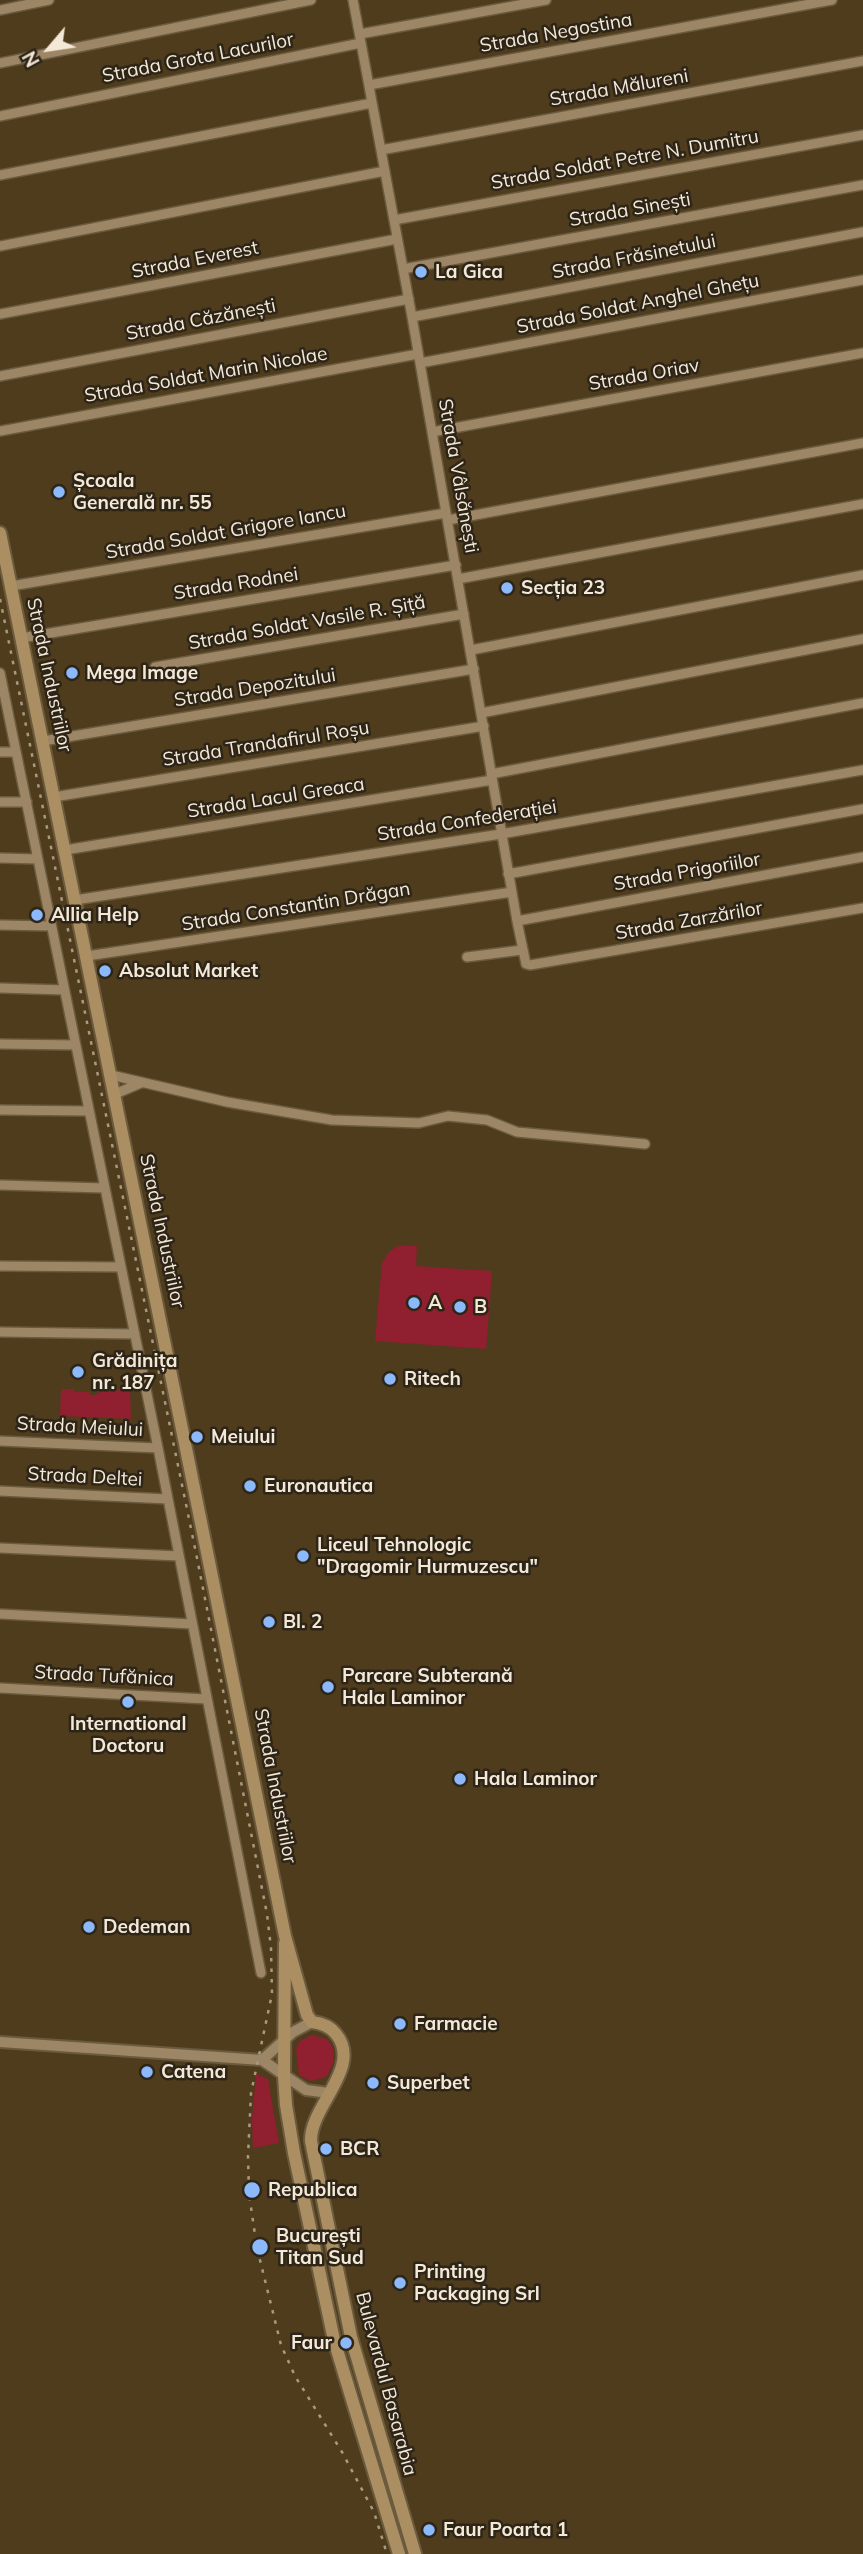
<!DOCTYPE html>
<html>
<head>
<meta charset="utf-8">
<style>
	body { margin:0 }
	#map { position:relative; width:863px; height:2554px; overflow:hidden; background:#4f3c1d; font-family:Mulish,sans-serif }
	canvas { display:block }
	.north { position:absolute; left:14px; top:14px; width:70px; height:70px; -webkit-text-stroke:5px #2d2517; paint-order:stroke; rotate:241deg; font-size:19px; font-weight:700; line-height:28px; text-align:center; color:#f4e8d7 }
	.north::after { content:''; display:block; margin:auto; width:24px; height:32px; background:#f4e8d7; clip-path:polygon(50% 0,100% 100%,50% 72%,0 100%) }
</style>
</head>
<body>
<div id="map">
<canvas width="863" height="2554"></canvas>
<div class="north">N</div>
</div>
<script>
const context = document.querySelector('canvas').getContext('2d');
context.lineJoin = 'round';
function fill(path, color) { context.fillStyle = color; context.fill(path, 'evenodd'); }
function stroke(path, color, width, dash) { context.strokeStyle = color; context.lineWidth = width; context.lineCap = dash ? 'butt' : 'round'; context.setLineDash(dash || []); context.stroke(path); }
function label(font, color, halo, rows, align = 'center') {
  context.font = font + ' Mulish,sans-serif'; context.lineWidth = 5; context.setLineDash([]); context.textBaseline = 'middle'; context.strokeStyle = halo; context.fillStyle = color; for (const [text, x, y, turn = 0] of rows) {
    context.save(); context.translate(x, y); context.rotate((+turn || 0) * Math.PI / 180); context.textAlign = isNaN(turn) ? turn : align; if (halo) context.strokeText(text, 0, 0); context.fillText(text, 0, 0); context.restore();
  }
}
const green = new Path2D(`
	M399 1245 417 1246 416 1266 492 1271 486 1349 375 1341 382 1263 389 1252Z
	M61 1389H74V1392H90V1395H95L104 1389H130L131 1419 60 1416Z
	M312 2035 327 2039C338 2051 335 2064 326 2077L310 2081 299 2075 296 2049 300 2041Z
	M256 2074 268 2079 279 2143 253 2148 252 2120Z`);
const minor = new Path2D(`
	M353 0 412 317 517 921 526 964 530 965 863 908
	M0 10 49 0
	M360 34 546 0
	M0 63 311 0
	M369 85 832 0
	M0 116 361 43
	M381 150 863 61
	M0 175 372 103
	M394 220 863 135
	M0 246 385 171
	M403 269 863 185
	M0 314 397 239
	M412 317 863 232
	M420 363 863 280
	M0 376 409 299
	M0 431 418 354
	M432 432 863 353
	M448 520 863 443
	M458 579 863 504
	M11 586 446 513
	M21 638 456 565
	M471 650 863 575
	M155 667 464 614
	M0 673 158 1448 261 1973
	M481 713 863 639
	M43 741 474 669
	M0 752H16
	M491 774 863 703
	M54 797 484 726
	M0 802H27
	M65 850 492 780
	M0 858 38 859
	M508 874 863 809
	M75 900 501 834 863 770
	M517 921 863 857
	M0 925 51 926
	M87 956 512 892
	M467 957 522 950
	M0 988 64 990
	M0 1044 75 1045
	M111 1075 227 1102 332 1120 419 1123 448 1116 487 1120 517 1132 645 1144
	M115 1094 141 1083
	M0 1110 89 1111
	M0 1185 104 1188
	M0 1266 121 1267
	M0 1332 135 1334
	M0 1441 158 1448
	M0 1491 168 1499
	M0 1548 179 1556
	M0 1614 192 1624
	M0 1688 206 1699`);
const tertiary = new Path2D(`
	M0 2042 262 2060 306 2090 329 2093
	M262 2060 293 2032 312 2022`);
const secondary = new Path2D(`
	M0 533 285 1936 307 2015 312 2022C321 2023 330 2026 336 2034 363 2067 310 2106 311 2141L351 2337 415 2554
	M285 1943 284 2076 286 2105 294 2153 334 2340 399 2554`);
const rail = new Path2D(`
	M0 599 196 1553 267 1914 271 1948 272 1994 251 2093 248 2156 249 2194 257 2248 281 2345 295 2376 342 2452 374 2512 387 2554`);
const markers = [
	[421,272,7,"#8cb9fc"],
	[59,492,7,"#8cb9fc"],
	[507,588,7,"#8cb9fc"],
	[72,673,7,"#8cb9fc"],
	[37,915,7,"#8cb9fc"],
	[105,971,7,"#8cb9fc"],
	[414,1303,7,"#8cb9fc"],
	[460,1307,7,"#8cb9fc"],
	[78,1372,7,"#8cb9fc"],
	[390,1379,7,"#8cb9fc"],
	[197,1437,7,"#8cb9fc"],
	[250,1486,7,"#8cb9fc"],
	[303,1556,7,"#8cb9fc"],
	[269,1622,7,"#8cb9fc"],
	[328,1687,7,"#8cb9fc"],
	[128,1702,7,"#8cb9fc"],
	[460,1779,7,"#8cb9fc"],
	[89,1927,7,"#8cb9fc"],
	[400,2024,7,"#8cb9fc"],
	[147,2072,7,"#8cb9fc"],
	[373,2083,7,"#8cb9fc"],
	[326,2149,7,"#8cb9fc"],
	[252,2190,9,"#8cb9fc"],
	[260,2247,9,"#8cb9fc"],
	[400,2283,7,"#8cb9fc"],
	[346,2343,7,"#8cb9fc"],
	[429,2530,7,"#8cb9fc"]
];
const streetNames = [
	["Strada Negostina",556,33,-10],
	["Strada Grota Lacurilor",198,58,-11],
	["Strada Mălureni",619,88,-10],
	["Strada Soldat Petre N. Dumitru",625,160,-10],
	["Strada Sinești",630,210,-10],
	["Strada Frăsinetului",634,257,-11],
	["Strada Everest",195,260,-11],
	["Strada Soldat Anghel Ghețu",638,304,-11],
	["Strada Căzănești",201,320,-11],
	["Strada Soldat Marin Nicolae",206,375,-10],
	["Strada Oriav",644,375,-10],
	["Strada Vâlsănești",458,476,80],
	["Strada Soldat Grigore Iancu",226,532,-10],
	["Strada Rodnei",236,584,-9],
	["Strada Soldat Vasile R. Șiță",307,623,-10],
	["Strada Industriilor",49,675,78],
	["Strada Depozitului",255,688,-9],
	["Strada Trandafirul Roșu",266,744,-9],
	["Strada Lacul Greaca",276,798,-9],
	["Strada Confederației",467,821,-9],
	["Strada Prigoriilor",687,872,-10],
	["Strada Constantin Drăgan",296,907,-9],
	["Strada Zarzărilor",689,921,-10],
	["Strada Industriilor",162,1231,78],
	["Strada Meiului",80,1427,3],
	["Strada Deltei",85,1477,3],
	["Strada Tufănica",104,1676,3],
	["Strada Industriilor",275,1786,79],
	["Bulevardul Basarabia",386,2384,75]
];
const poiNames = [
	["La Gica",435,272],
	["Școala",73,481],
	["Generală nr. 55",73,503],
	["Secția 23",521,588],
	["Mega Image",86,673],
	["Allia Help",51,915],
	["Absolut Market",119,971],
	["A",428,1303],
	["B",474,1307],
	["Grădinița",92,1361],
	["nr. 187",92,1383],
	["Ritech",404,1379],
	["Meiului",211,1437],
	["Euronautica",264,1486],
	["Liceul Tehnologic",317,1545],
	["\"Dragomir Hurmuzescu\"",317,1567],
	["Bl. 2",283,1622],
	["Parcare Subterană",342,1676],
	["Hala Laminor",342,1698],
	["International",128,1724,"center"],
	["Doctoru",128,1746,"center"],
	["Hala Laminor",474,1779],
	["Dedeman",103,1927],
	["Farmacie",414,2024],
	["Catena",161,2072],
	["Superbet",387,2083],
	["BCR",340,2149],
	["Republica",268,2190],
	["București",276,2236],
	["Titan Sud",276,2258],
	["Printing",414,2272],
	["Packaging Srl",414,2294],
	["Faur",332,2343,"right"],
	["Faur Poarta 1",443,2530]
];
fill(green, '#901f30');
stroke(minor, '#6a5a3e', 12);
stroke(tertiary, '#6a5a3e', 14);
stroke(secondary, '#6a5a3e', 16);
stroke(minor, '#9c8666', 9);
stroke(tertiary, '#9c8666', 10);
stroke(secondary, '#ab8f63', 12);
stroke(rail, '#a99a82', 2.5, [3.5, 7]);
for (const [x, y, r, color] of markers) { const dot = new Path2D(); dot.arc(x, y, r, 0, 2 * Math.PI); context.fillStyle = color; context.fill(dot); stroke(dot, '#2d2517', 2.5); }
label('19px', '#f4e8d7', '#2d2517', streetNames);
label('bold 19px', '#f4e8d7', '#2d2517', poiNames, 'left');
</script>
</body>
</html>
